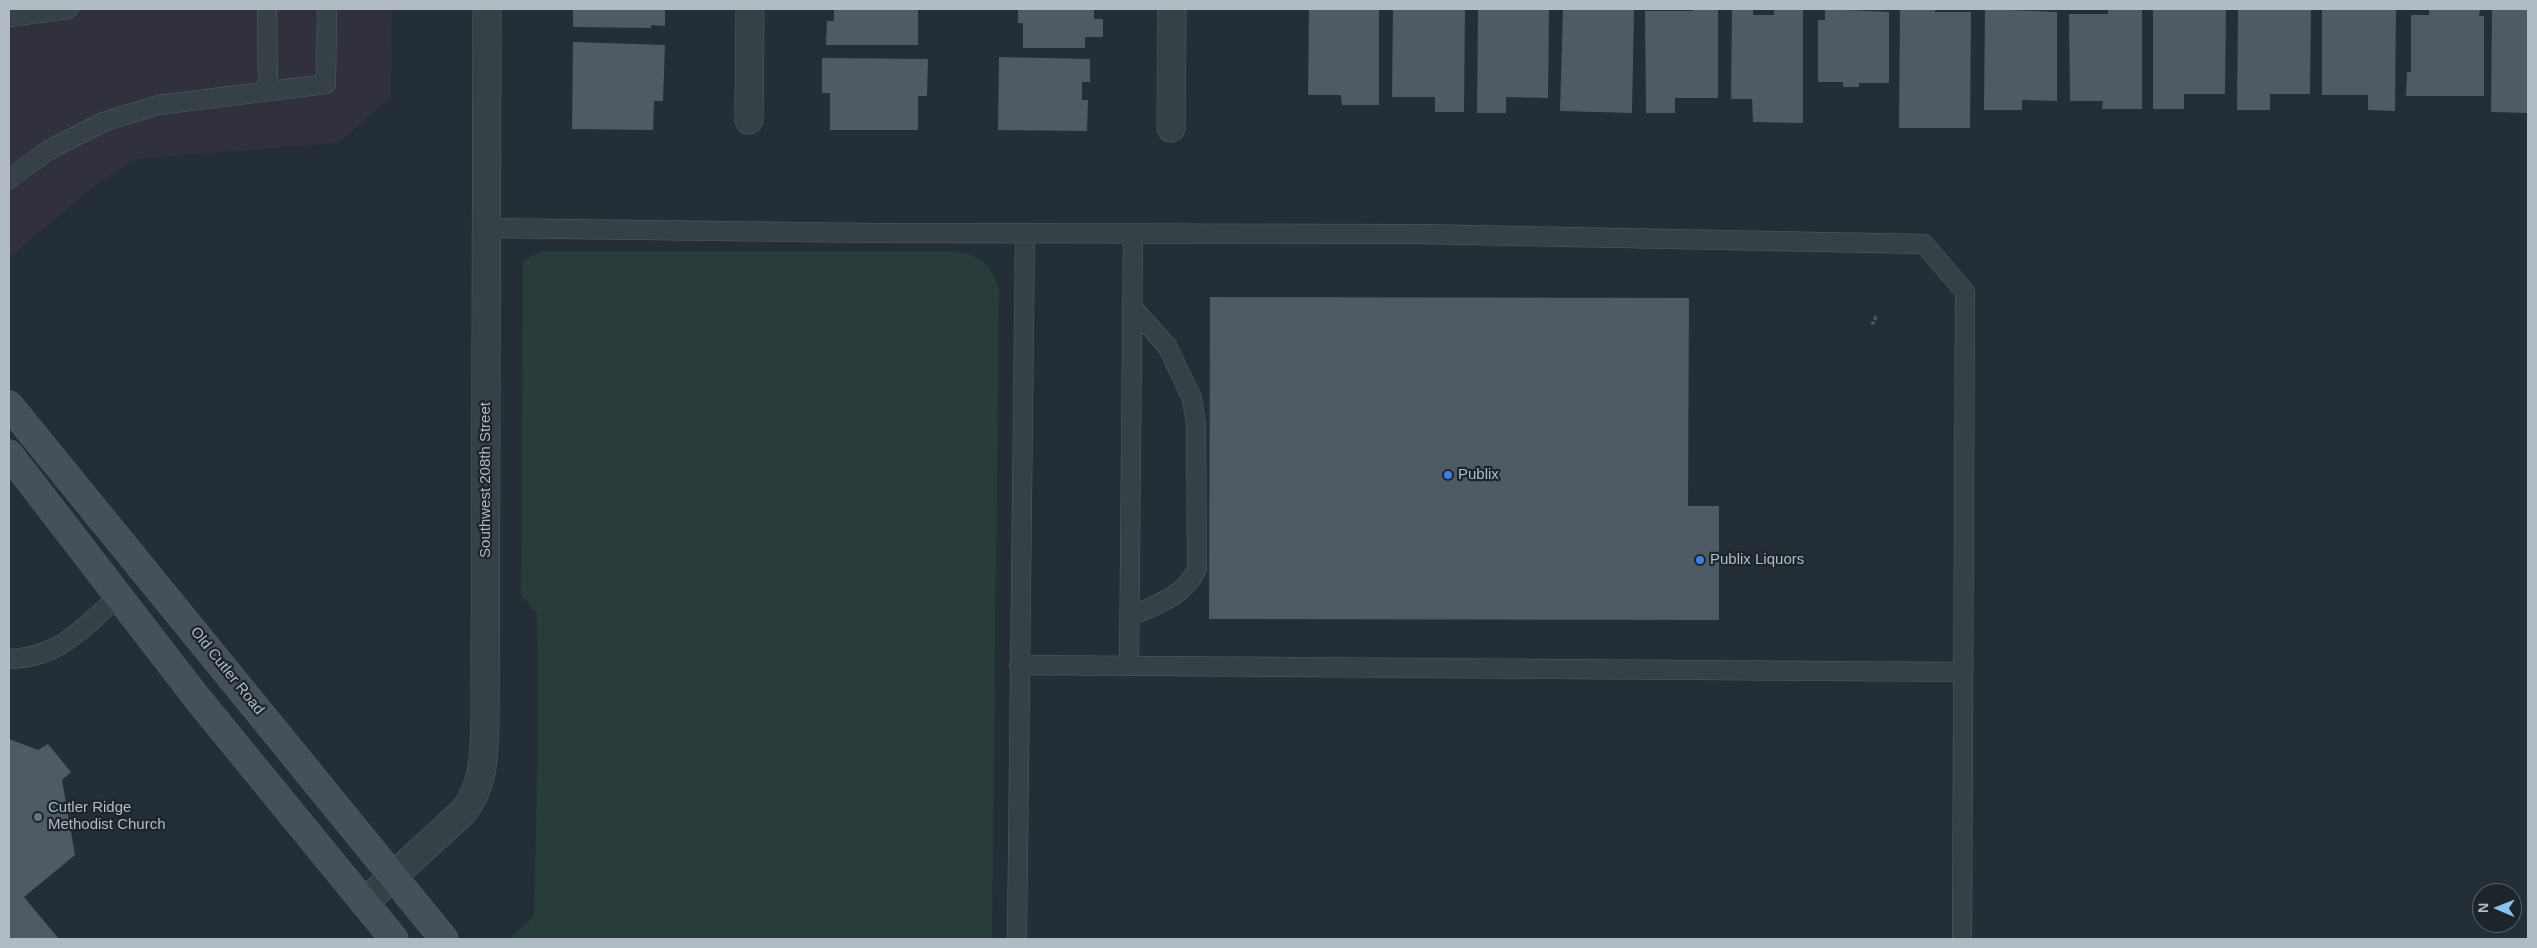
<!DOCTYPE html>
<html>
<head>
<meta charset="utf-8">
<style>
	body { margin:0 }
	#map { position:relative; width:2537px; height:948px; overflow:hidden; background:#232e36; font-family:Arial,sans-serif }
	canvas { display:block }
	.frame { position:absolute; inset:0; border:10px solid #b1bbc3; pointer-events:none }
	.north { position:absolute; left:2472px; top:883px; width:50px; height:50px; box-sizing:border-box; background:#1c252c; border:1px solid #586168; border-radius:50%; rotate:271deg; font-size:14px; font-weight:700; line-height:20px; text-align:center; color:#b1bbc3 }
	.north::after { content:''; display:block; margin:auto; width:18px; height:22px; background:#8cc0ed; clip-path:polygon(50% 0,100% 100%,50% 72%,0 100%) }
</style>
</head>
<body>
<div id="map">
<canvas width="2537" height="948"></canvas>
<div class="frame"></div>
<div class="north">N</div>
</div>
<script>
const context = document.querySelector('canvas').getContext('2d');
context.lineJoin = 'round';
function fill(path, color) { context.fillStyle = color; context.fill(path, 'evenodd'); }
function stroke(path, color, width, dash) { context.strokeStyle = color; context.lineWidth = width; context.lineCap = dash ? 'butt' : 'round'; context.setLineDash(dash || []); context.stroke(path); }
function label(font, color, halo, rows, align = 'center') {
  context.font = font + ' Arial,sans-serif'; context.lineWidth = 4.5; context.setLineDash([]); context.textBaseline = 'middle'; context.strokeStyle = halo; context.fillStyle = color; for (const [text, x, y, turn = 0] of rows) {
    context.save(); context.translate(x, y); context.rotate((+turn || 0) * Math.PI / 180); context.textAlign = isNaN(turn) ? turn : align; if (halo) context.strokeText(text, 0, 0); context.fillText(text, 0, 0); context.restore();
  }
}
const medical = new Path2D(`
	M9 9H392L391 98 338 143 136 159 101 181 9 258Z`);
const green = new Path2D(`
	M544 251H953C979 254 992 264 999 289L992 939H509L534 916 538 736 537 613 521 595 523 276V262L530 257Z`);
const building = new Path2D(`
	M573 9H665V26L651 25V28L573 27Z
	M834 9H918V45H826L827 21H834Z
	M1018 9H1094V19H1103V37H1085V48H1023V23H1018Z
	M1309 9H1379V105H1342L1341 95H1308Z
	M1393 9H1465L1464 112H1435V97H1392Z
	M1478 9H1549L1548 98 1506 97V113H1477Z
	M1563 9 1634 10 1632 113 1560 111Z
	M1693 9H1718V98H1675V113H1646L1645 11H1693Z
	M1732 9H1753V15H1774V10H1803V123L1753 122 1752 99H1731Z
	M1825 9 1889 12V83H1859V87H1843V82H1818V20H1825Z
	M1900 9H1935V12H1971L1970 128H1899Z
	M1985 9 2057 12V101L2022 100V110H1984Z
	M2108 9H2142V109H2102L2103 101H2070L2069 14H2108Z
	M2153 9H2226L2225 94H2184V109H2153Z
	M2238 9H2311L2310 94H2270V110H2237Z
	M2322 9H2396L2395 111 2368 110V95H2322Z
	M2429 9H2480L2479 16H2484V96H2406L2407 72H2411V15H2429Z
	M2492 9H2528V113L2491 112Z
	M573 42 665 45 663 101H654L653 130 572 129Z
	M999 57 1090 59V82H1082V100H1088L1087 131 998 130Z
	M822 58 928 59 927 96H918V130H830V93H822Z
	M1210 297 1689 298 1688 506H1719V620L1209 619Z
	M9 739 38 750 48 744 71 772 62 780 75 855 24 897 59 939H9Z`);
const path = new Path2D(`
	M1871 323H1876L1875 315`);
const service = new Path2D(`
	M267 9 268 91
	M9 17 68 9
	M9 179 49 150 103 122 158 105 326 84 327 9
	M487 228 874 233 1417 234 1924 244 1965 292 1962 939
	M1130 617C1155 605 1185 596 1197 569L1196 424 1192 398 1167 346 1132 307
	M9 659C61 657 80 630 118 597
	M1019 665 1963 672
	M1129 666 1133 233
	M1017 939 1025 234`);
const minor = new Path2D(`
	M749 120 750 9
	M1171 128 1172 9`);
const tertiary = new Path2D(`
	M364 903 463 812C485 786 484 752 485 720L487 9`);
const secondary = new Path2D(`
	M9 405 444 939
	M9 454 197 698 394 939`);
const markers = [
	[1448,475,5,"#3f7fe0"],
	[1700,560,5,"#3f7fe0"],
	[38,817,5,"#6b7280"]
];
const poiNames = [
	["Publix",1458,475],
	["Publix Liquors",1710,560],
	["Cutler Ridge",48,808],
	["Methodist Church",48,825]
];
const streetNames = [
	["Southwest 208th Street",486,480,-90],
	["Old Cutler Road",227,671,51]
];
fill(medical, '#30313c');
fill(green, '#283c39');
fill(building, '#4e5b65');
stroke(service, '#545e65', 20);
stroke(minor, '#545e65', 29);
stroke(tertiary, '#545e65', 29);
stroke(secondary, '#545e65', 29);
stroke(path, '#465958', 3, [4, 4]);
stroke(service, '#364047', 19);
stroke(minor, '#364047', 28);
stroke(tertiary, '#364047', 28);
stroke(secondary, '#45505a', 28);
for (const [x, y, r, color] of markers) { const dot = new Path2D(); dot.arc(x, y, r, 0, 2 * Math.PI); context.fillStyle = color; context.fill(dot); stroke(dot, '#1c252c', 2); }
label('15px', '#b1bbc3', '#1c252c', poiNames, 'left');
label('15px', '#b1bbc3', '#1c252c', streetNames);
</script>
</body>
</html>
